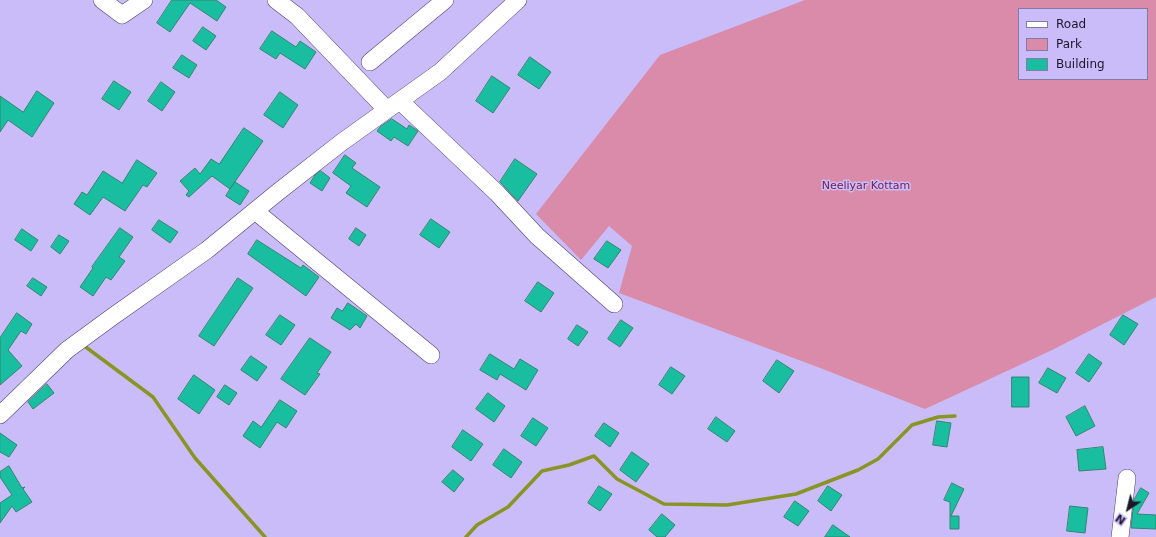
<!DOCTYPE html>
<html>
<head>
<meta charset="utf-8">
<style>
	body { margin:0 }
	#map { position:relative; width:1156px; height:537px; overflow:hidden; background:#cabcf8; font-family:"DejaVu Sans",sans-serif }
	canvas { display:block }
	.legend { position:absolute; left:1018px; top:8px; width:130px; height:72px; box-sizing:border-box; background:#cabcf8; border:1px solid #847aa6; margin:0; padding:5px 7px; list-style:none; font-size:12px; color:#1c162c }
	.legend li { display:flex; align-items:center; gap:8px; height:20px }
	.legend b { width:20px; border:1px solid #847aa6 }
	.north { position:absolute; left:1108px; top:489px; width:40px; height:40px; -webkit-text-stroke:3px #cabcf8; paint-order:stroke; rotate:215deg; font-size:11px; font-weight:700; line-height:16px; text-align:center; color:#1c162c }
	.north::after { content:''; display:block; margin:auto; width:14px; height:18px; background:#1c162c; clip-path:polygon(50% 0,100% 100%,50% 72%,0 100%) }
</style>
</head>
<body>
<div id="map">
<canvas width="1156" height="537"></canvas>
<ul class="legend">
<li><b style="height:5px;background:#fff"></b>Road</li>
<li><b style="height:11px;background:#d98ba9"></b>Park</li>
<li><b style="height:11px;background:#19bea0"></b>Building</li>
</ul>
<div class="north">N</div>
</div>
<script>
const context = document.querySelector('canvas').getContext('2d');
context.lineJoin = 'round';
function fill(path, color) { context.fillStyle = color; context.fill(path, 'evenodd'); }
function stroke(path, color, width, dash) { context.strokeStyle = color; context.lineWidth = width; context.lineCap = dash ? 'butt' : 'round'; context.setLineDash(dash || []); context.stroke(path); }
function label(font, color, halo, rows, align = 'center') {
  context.font = font + ' "DejaVu Sans",sans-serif'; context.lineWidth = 3; context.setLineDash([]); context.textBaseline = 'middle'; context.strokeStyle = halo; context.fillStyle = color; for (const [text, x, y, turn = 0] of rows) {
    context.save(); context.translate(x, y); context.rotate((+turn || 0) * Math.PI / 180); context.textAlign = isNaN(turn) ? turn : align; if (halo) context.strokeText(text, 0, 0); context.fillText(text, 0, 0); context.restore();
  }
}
const green = new Path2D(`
	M805 0H1156V297L1050 351 925 409 815 366 619 293 632 246 609 226 581 260 536 214 660 55ZM1019 9H1147V79H1019Z`);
const stream = new Path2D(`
	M83 345 153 397 195 458 265 537
	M466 537 477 525 508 507 542 471 569 465 594 456 617 479 664 504 727 505 796 494 858 470 878 459 912 425 938 417 955 416`);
const building = new Path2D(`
	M172 0H216L226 7 217 21 190 3 170 32 157 23Z
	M203 27 216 36 206 50 193 41Z
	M272 31 296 47 300 41 316 52 305 69 280 53 276 59 260 49Z
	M182 55 197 65 189 78 173 68Z
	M530 57 551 72 539 89 518 75Z
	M492 76 510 88 493 113 476 101Z
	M114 81 131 92 119 110 102 99Z
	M161 82 175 92 162 111 148 101Z
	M37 91 54 103 32 137 8 120 0 132V96L23 112Z
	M280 92 298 105 283 128 264 115Z
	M392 119 407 129 409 125 418 131 408 146 394 137 391 141 377 131 380 127Z
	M244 128 263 141 230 189 212 176 189 197 186 195 189 191 180 181 195 168 200 174 211 159 219 164Z
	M345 155 356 163 352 168 380 187 367 207 346 193 351 186 333 173Z
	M515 159 537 174 518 201 500 182Z
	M137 160 157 173 147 187 143 185 125 211 103 197 90 215 74 204 82 192 87 195 103 171 122 183Z
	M321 171 330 178 322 191 310 183 315 175Z
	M235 182 249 191 240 205 226 196Z
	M431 219 450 232 439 248 420 235Z
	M159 220 178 232 170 243 152 230Z
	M120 228 133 237 119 257 125 261 111 280 106 277 93 296 80 287 93 268 92 267Z
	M356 228 366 235 359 246 349 239Z
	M22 229 38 240 31 251 15 240Z
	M59 235 69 241 60 254 51 247Z
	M257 240 301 268 303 265 319 277 306 296 248 254Z
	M607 241 621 250 608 268 594 259Z
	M33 278 47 287 41 296 27 286Z
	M238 278 253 288 214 346 199 336Z
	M538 282 554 293 541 312 525 301Z
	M348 303 367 316 360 328 356 324 350 330 331 318 337 308 342 311Z
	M17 313 32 324 26 334 21 331 8 350 22 366 0 385V338Z
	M280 315 295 325 281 345 266 335Z
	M1123 315 1138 324 1124 345 1110 335Z
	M621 320 633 328 620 347 608 339Z
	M577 325 588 332 578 346 568 339Z
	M310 338 331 352 317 373 320 374 305 395 281 379Z
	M490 354 514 369 520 359 538 370 526 390 500 374 497 380 480 370Z
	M1089 354 1102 363 1089 382 1076 373Z
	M251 356 267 367 257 381 241 370Z
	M777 360 794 371 779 393 763 381Z
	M671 367 685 376 672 394 659 385Z
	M1048 368 1066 378 1057 393 1039 383Z
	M194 375 215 390 199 414 178 399Z
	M1012 377H1029V407H1012Z
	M47 384 54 393 33 409 28 402Z
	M225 385 237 393 229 405 217 397Z
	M488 393 505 406 494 422 476 409Z
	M280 400 297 411 286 428 277 422 260 448 243 436 253 421 261 427Z
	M1085 406 1095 426 1076 436 1066 417Z
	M716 417 735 431 727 442 708 429Z
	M533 418 548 428 536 446 521 436Z
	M937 421 951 423 947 447 933 445Z
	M604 423 619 433 610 447 595 436Z
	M463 430 483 444 471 461 452 447Z
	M0 433 17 445 9 457 0 452Z
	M1103 447 1106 469 1079 471 1077 450Z
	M504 449 522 462 511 478 493 465Z
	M632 452 649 464 636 482 620 470Z
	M9 466 22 488 25 487 23 489 32 502 16 512 12 506 0 523V503L12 495 0 477V472Z
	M453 470 464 479 454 492 442 482Z
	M952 483 964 489 951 516H959V529H950V502L944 500Z
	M599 486 612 494 600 511 588 503Z
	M828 486 842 495 831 511 818 501Z
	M1141 488 1149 493 1137 514 1156 515V529L1131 528 1134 500Z
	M795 501 809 511 798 526 784 517Z
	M1070 506 1088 508 1085 533 1067 531Z
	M662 514 675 525 665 537H657L649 530Z
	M833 525 850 537H825Z`);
const minor = new Path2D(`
	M102 0 122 15 144 0
	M276 0 297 16 387 110
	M370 62 445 0
	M400 101 497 193 537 236 614 304
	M255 211 431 355
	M0 415 67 350 112 317 207 250 278 192 342 142 440 72 518 0
	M1120 537 1127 478`);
const parkNames = [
	["Neeliyar Kottam",866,186]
];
fill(green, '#d98ba9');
stroke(stream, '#899424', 3.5);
fill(building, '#19bea0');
stroke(building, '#358472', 1);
stroke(minor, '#4c3e70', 18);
stroke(minor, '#fff', 17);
label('11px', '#751c47', '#cabcf8', parkNames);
</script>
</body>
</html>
